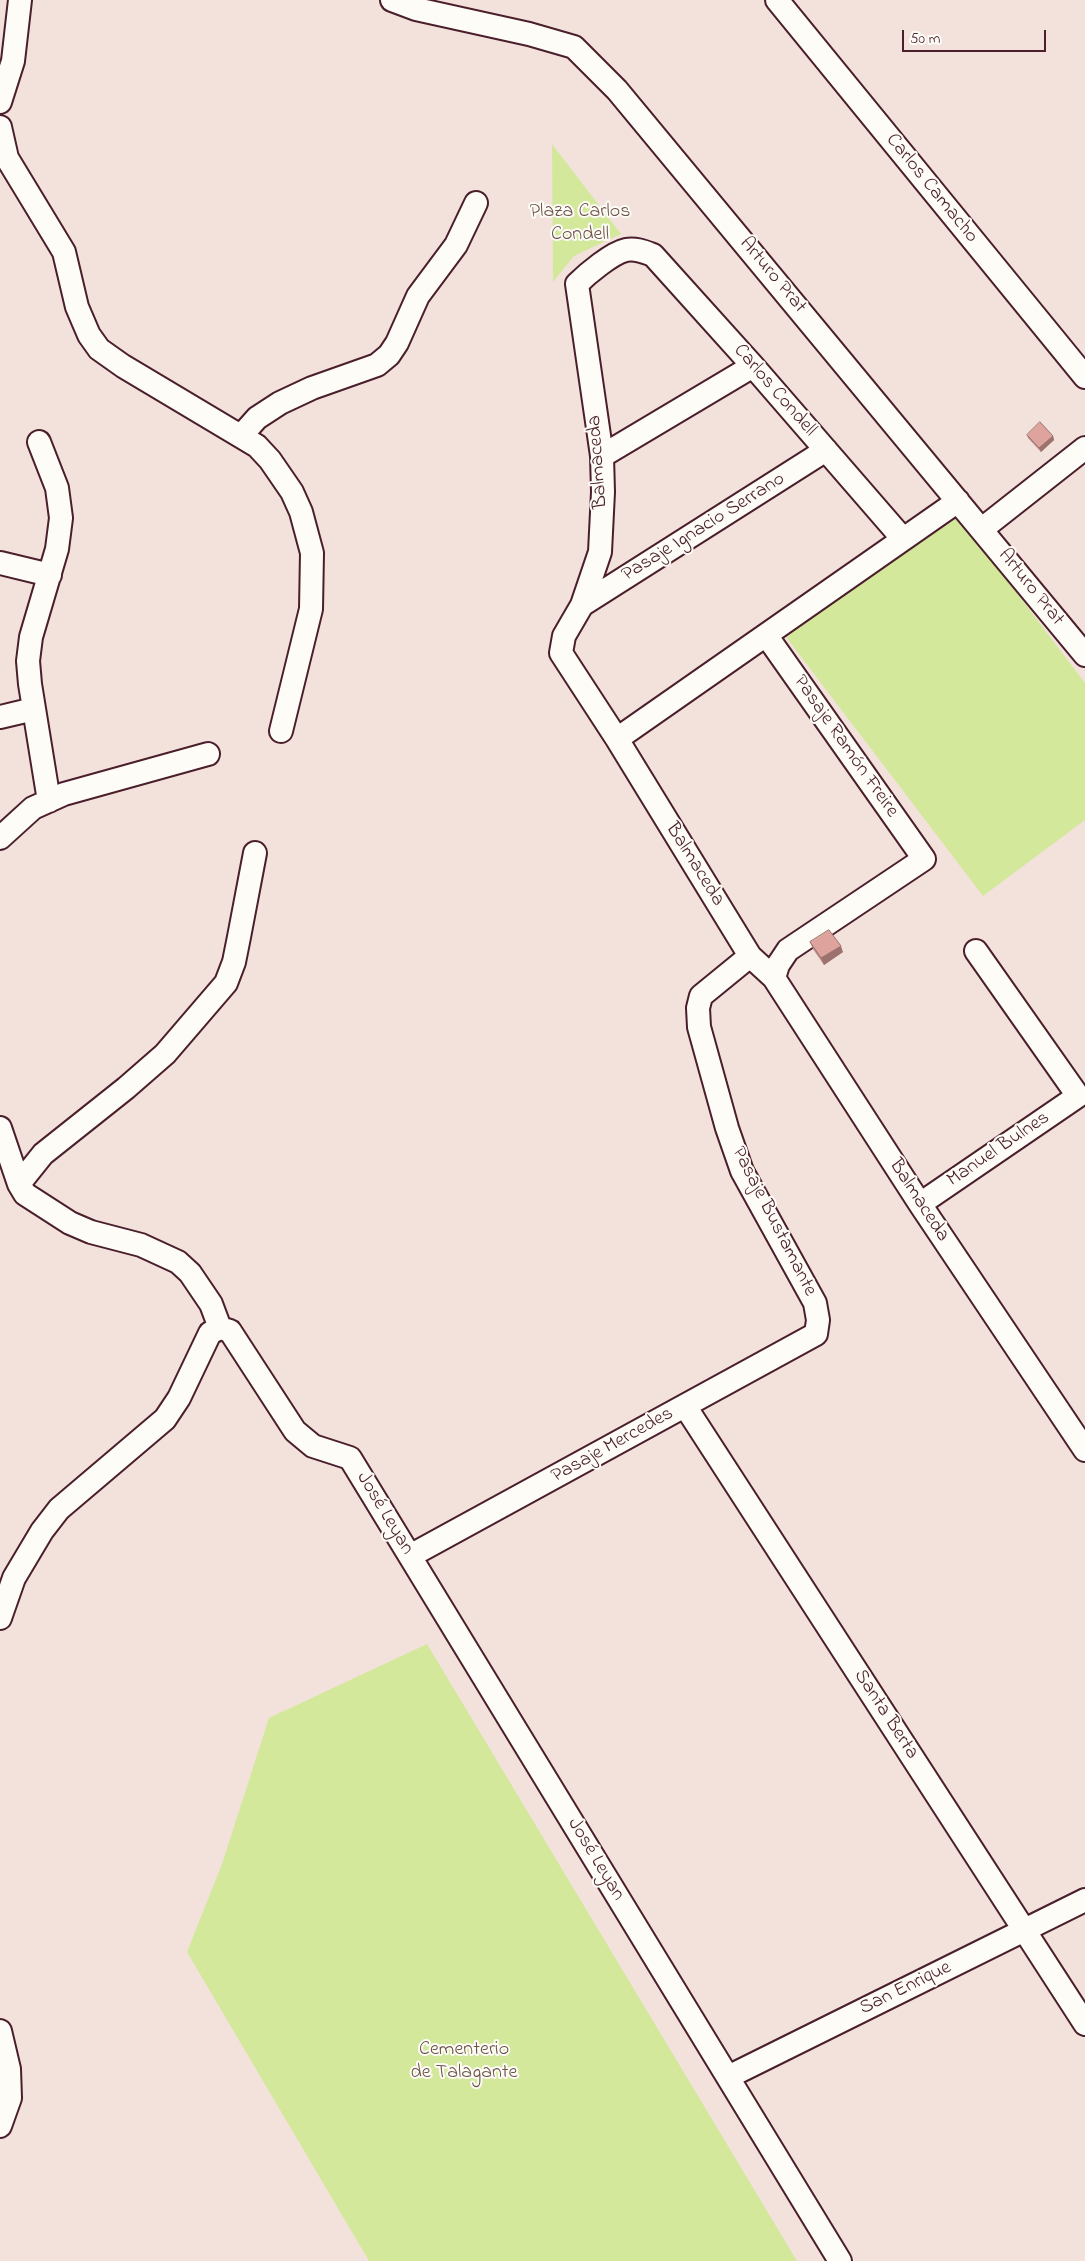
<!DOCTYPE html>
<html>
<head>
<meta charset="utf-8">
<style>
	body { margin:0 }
	#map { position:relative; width:1085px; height:2261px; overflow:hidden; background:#f3e1dc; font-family:"Indie Flower",sans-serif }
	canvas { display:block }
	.scale { position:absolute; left:902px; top:30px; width:144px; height:22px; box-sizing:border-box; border:2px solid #4a1f2b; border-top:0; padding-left:6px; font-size:15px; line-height:18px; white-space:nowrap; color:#4a1f2b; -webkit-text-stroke:4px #fdfcf7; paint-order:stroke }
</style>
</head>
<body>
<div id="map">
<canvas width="1085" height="2261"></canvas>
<div class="scale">50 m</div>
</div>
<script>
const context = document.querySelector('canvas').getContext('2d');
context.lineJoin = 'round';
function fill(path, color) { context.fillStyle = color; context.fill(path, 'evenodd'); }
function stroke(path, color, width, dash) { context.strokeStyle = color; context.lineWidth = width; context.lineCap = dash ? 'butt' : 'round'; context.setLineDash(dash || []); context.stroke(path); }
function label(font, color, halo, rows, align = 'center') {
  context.font = font + ' "Indie Flower",sans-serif'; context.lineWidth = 4; context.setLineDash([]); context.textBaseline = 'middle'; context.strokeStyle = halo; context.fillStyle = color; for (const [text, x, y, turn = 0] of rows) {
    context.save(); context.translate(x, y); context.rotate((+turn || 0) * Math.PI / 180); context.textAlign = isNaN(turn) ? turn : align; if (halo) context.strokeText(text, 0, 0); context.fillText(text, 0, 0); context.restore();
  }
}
const green = new Path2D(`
	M552 144 621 234 574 256 553 282Z
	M954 510 1085 683V820L983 896 786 637Z
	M427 1644 797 2261H369L187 1952 222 1864 269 1718Z`);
const minor = new Path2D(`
	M392 0 416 9 529 34 574 47 617 90 1085 655
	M777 0 1085 377
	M0 102 13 61 20 0
	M0 127 7 158 64 252 77 307 89 335 99 349 123 366 257 446 270 460 292 492 301 512 312 553 311 609 281 731
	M241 436 257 418 280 403 312 388 377 365 389 355 397 343 418 296 456 245 476 203
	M39 442 57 488 61 518 57 549 31 637 28 661 30 684 49 801
	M602 456 753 366
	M982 529 1085 448
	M903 539 753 366 653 255C645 252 636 248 626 250 612 253 587 274 577 284L602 456 603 492 600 552 582 605 564 636 561 653 617 739 750 956 774 978 920 1204 1085 1450
	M0 563 50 575
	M582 605 826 450
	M766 635 924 859 788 950 778 965 774 978
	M0 717 34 709
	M617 739 958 501
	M0 838 33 808 64 794 208 754
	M0 1128 19 1184 25 1194 70 1223 91 1232 141 1245 178 1262 190 1273 211 1304 220 1328
	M19 1184 43 1154 126 1088 165 1054 226 983 234 962 239 937 255 853
	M920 1204 1078 1096 976 951
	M685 1406 1085 2024
	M410 1556 816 1334 818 1320 815 1303 742 1171 727 1128 699 1027 698 1008 701 996 750 956
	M0 1618 14 1578 42 1531 59 1509 165 1419 179 1398 210 1333 220 1328 230 1331 295 1431 313 1446 350 1458 840 2261
	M0 2031 9 2069 10 2098 0 2126
	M728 2077 1085 1900`);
const wall = new Path2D(`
	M1027 435 1053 436 1054 440 1041 452 1028 438Z
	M810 942 843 952 824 965 813 949Z`);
const shadedWall = new Path2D(`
	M1053 436 1054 440 1041 452 1039 448Z
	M841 946 843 952 824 965 821 958Z`);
const building = new Path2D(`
	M1040 422 1053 436 1039 448 1027 435Z
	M829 930 841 946 821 958 810 942Z`);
const streetNames = [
	["Carlos Camacho",931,189,51],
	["Arturo Prat",772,276,50],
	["Carlos Condell",774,391,49],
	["Balmaceda",599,462,-94],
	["Pasaje Ignacio Serrano",704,528,-32],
	["Arturo Prat",1030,588,51],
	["Pasaje Ramón Freire",845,747,55],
	["Balmaceda",694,865,58],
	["Manuel Bulnes",999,1150,-34],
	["Balmaceda",918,1201,57],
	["Pasaje Bustamante",773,1222,63],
	["Pasaje Mercedes",613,1446,-29],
	["José Leyan",384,1514,59],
	["Santa Berta",885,1715,57],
	["José Leyan",595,1860,59],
	["San Enrique",906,1989,-26]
];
const parkNames = [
	["Plaza Carlos",580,213],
	["Condell",580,236],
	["Cementerio",464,2051],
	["de Talagante",464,2074]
];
fill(green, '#d4e89c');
stroke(minor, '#4a1f2b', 26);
stroke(minor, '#fdfcf7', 22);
fill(wall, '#be8c86');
fill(shadedWall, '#9b726d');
fill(building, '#dda39c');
stroke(building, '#9b726d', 1);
label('20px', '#4a1f2b', '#fdfcf7', streetNames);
label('20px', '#6c5147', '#fdfcf7', parkNames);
</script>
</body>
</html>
